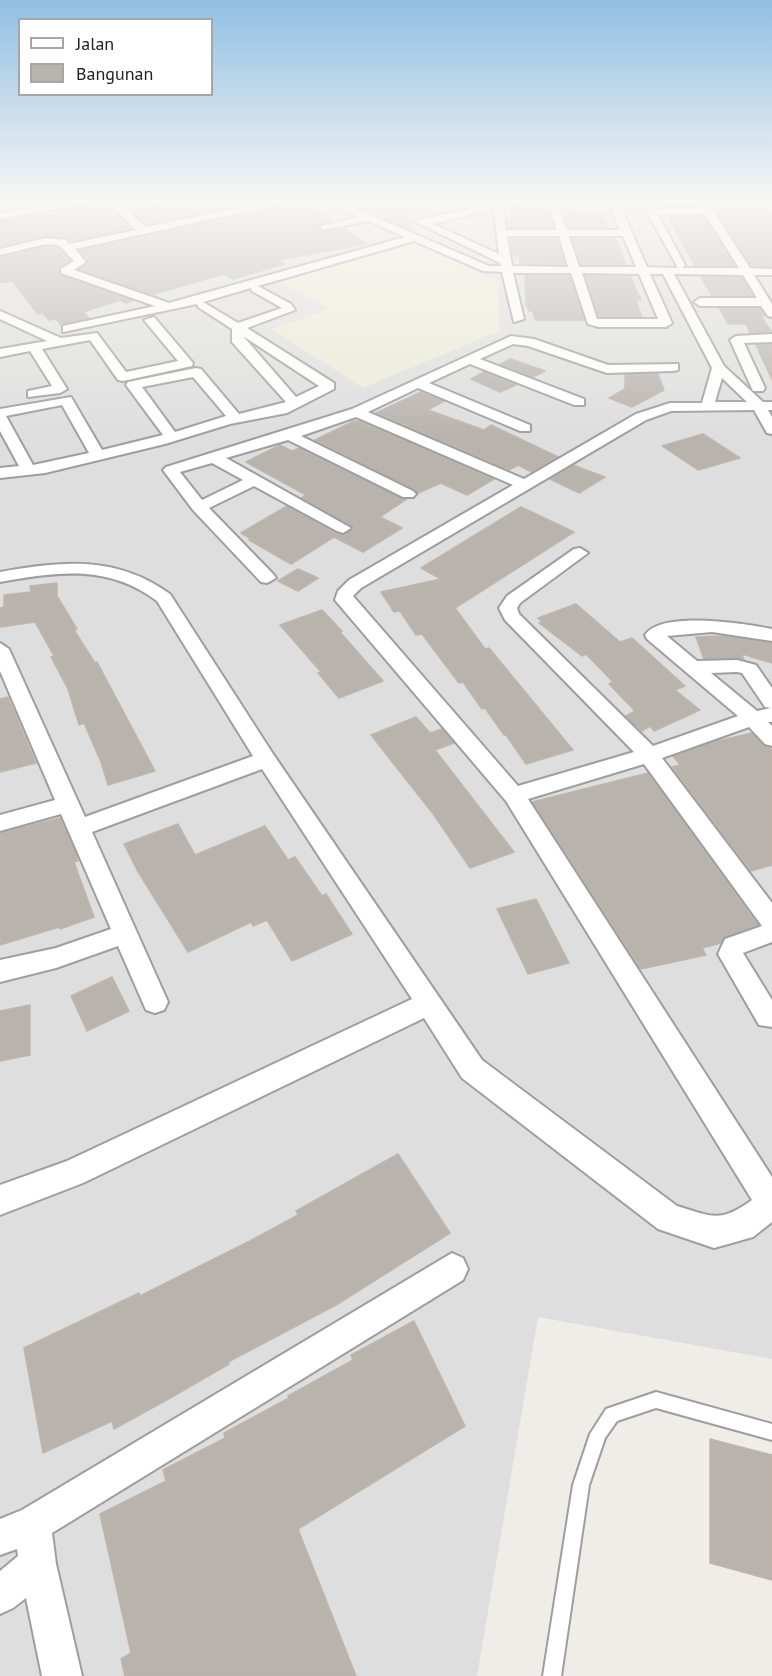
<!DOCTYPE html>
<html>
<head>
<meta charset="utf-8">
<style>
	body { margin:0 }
	#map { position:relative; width:772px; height:1676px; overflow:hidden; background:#f0ede8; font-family:"PT Sans",sans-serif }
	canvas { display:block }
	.legend { position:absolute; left:18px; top:18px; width:195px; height:78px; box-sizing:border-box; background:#fff; border:2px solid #a6a6a6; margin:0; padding:8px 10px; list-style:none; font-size:18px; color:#212121 }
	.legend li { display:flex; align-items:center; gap:12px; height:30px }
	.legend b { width:30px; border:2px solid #a6a6a6 }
</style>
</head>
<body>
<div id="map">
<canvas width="772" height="1676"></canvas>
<ul class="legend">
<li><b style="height:8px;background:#fff"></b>Jalan</li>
<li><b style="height:16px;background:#b9b3ae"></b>Bangunan</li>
</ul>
</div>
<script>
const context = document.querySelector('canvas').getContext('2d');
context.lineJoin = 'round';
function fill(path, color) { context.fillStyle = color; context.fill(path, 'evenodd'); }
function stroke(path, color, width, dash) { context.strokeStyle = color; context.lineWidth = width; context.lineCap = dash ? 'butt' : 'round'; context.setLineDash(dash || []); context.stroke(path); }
const residential = new Path2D(`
	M0 201 772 203V1359L538 1317 477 1676H0Z`);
const farmland = new Path2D(`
	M412 240 499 284V331L363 388 272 329 330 309 274 279Z`);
const building = new Path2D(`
	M179 201H188L202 211 222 206 226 208 146 225 131 211 163 206 171 209Z
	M350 201H406L409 229 403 226Z
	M747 201 772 211V267L751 266 711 202Z
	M307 202 333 221 319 225 320 232 344 228 367 244 278 260 284 264 233 279 223 274 152 295 79 269 88 262 79 250Z
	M101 203 111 208 131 229 70 242 66 238 45 236 0 247V221Z
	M508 205H539L541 209H547L554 228H508V220L512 221Z
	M562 209 602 211 609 228H569Z
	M704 216 735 266H695L668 217Z
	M510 238H557L565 265 520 264 519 256H513Z
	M572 238H613L617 241 626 265H581Z
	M46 246 58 247 70 261 60 267V275L133 301 126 303 120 300 83 312 89 318 61 325 56 319 49 320 43 313 38 314 12 281 0 283V257Z
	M525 275H569L584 320H535L533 311H529L526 304Z
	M585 275 630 276 641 300H636L642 317H599Z
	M701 277H742L753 296H712Z
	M719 308H760L765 316H761L772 332 750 333 746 324H728Z
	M772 344V380L756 345Z
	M511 359 545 371 533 377 500 364Z
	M484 372 516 385 500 392 471 379Z
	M650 374H658L664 390 632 407 609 398 625 389V375Z
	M421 392 444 401 428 410 484 430 491 425 558 457 532 472 518 465 509 470 376 413Z
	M354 421H360L494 479 467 495 441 483 418 493 315 440Z
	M703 434 740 458 698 470 662 446Z
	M280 445 292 451 299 448 407 499 380 517 402 528 363 552 334 537 291 564 249 540 251 539 241 533 287 506 336 533 344 535 353 529 301 498 306 495 246 462Z
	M574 465 583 469 605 477 579 493 550 479Z
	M521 507 574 532 455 608 485 649 489 648 573 750 526 764 506 735H504L485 708 482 709 463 682 459 683 422 634 416 635 400 611 394 612 381 592 441 579 421 568Z
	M298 569 318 578 298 591 278 581Z
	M57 583V596L77 629 74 630 95 663 97 662 155 771 108 785 101 762 84 723 79 725 68 689 51 657 54 656 35 622 0 627V608L4 607V595L31 592 30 586Z
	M576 604 620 642 632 638 685 686 675 690 700 710 654 731 650 726 642 731 635 725 626 716 635 711 609 684 613 682 586 654 582 656 539 623 542 622 538 618Z
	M322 610 342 631 340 632 383 681 339 698 318 673 321 672 280 625Z
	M726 636 772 643V663L742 654 744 660 704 659 696 637Z
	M8 697 36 763 0 772V699Z
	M416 717 430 733 442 729 454 743 435 750 514 852 470 868 434 815 371 735Z
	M752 733 772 750V865L751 871 672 767 680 765 673 756 713 742Z
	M648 773 758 925 724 937 721 943 702 948 706 955 641 969 532 802Z
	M60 818 76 854 78 861 74 862 94 917 60 929 59 927 0 945V833Z
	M178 824 195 855 265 826 288 860 295 857 322 896 326 894 352 934 292 961 267 920 253 926 251 922 188 952 137 870 124 844Z
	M536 899 569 963 528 974 497 909Z
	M112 977 129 1011 87 1031 71 996Z
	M30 1005V1055L0 1061V1011Z
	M398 1154 450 1233 336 1305 228 1362 229 1364 172 1397 114 1429 112 1421 43 1453 24 1348 139 1293 140 1296 250 1241 298 1215 296 1211Z
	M414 1321 465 1426 298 1529 356 1676H125L121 1659 131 1653 100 1514 166 1481 163 1470 225 1438 224 1433 289 1398 288 1396 353 1360 351 1355Z
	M710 1439 772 1455V1580L710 1563Z`);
const lane = new Path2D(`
	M656 1392 772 1424V1440L656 1408 617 1421 605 1438 589 1485 561 1676H543L573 1485 590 1434 606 1409Z`);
const street = new Path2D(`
	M77 201H101L0 219V213Z
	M101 201 120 204 173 202 175 204 170 207 163 204 126 209 145 227 275 201H295L75 249 86 262 74 270 169 303 405 237 368 221 321 230V226L359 217 325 201H338L489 266H501L500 263 414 221 498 202 503 205 506 230H557L549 207 554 204 559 207 567 230H620L608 201H618L647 267 678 268 641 201H651L655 209 702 208 697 201H707L750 268 772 269V275H754L772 304V317L768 316 761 306H700L694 302 700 298H757L743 275 674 274 724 366 763 402H772V410H768L772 417V434L767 433 754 410 671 411 646 420 361 588 353 596 518 786 634 752 505 620 499 608 507 596 574 549 580 548 588 553 520 603 517 608 519 614 653 746 738 716 647 639 645 635C662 610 746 624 772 629V641L712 632 667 636 697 661 737 660 756 665 772 688V722H768L772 726V746L765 744 749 727 662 758 772 903V942L743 953 772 1000V1027L759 1025 718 954 725 939 762 926 644 764 528 799 772 1177V1222L753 1237 714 1248 658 1229 462 1078 424 1018 83 1183 0 1215V1185L67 1161 412 999 262 769 92 832 168 1002 164 1010 155 1013 146 1010 118 946 56 968 0 982V960L56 948 111 929 61 814 0 831V815L55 800 0 671V643L9 649 85 817 253 756 157 601C107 564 58 572 0 582V572C62 561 116 555 170 594L273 754 482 1060 677 1206C713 1217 720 1223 752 1200L506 801 335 600 338 591 349 580 513 485 356 417 301 436 413 491 416 494 413 497H403L288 440 226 458 351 528 343 533 337 531 254 486 209 508 273 574 276 578 267 583 261 582 193 510 163 470 166 467 352 409 511 336 534 339 608 365 678 364V370L673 371 607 373 528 346 513 344 480 359 584 399V405H574L470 364 429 383 530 425V431H520L418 388 368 412 524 479 636 414 670 403H702L712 368 663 274H650L672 323 666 327H599L588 324 571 273H513L524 319 514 322 502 272 483 271 414 241 258 286 291 304 295 310 247 328 334 383V389L287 413 230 424 165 444 45 473 0 478V468L19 466 0 431V409L71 397 102 450 163 435 126 385 128 382 196 368 201 369 239 414 286 402 232 342V329L198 307 197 304 63 332V326L155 306 61 273V269L74 261 59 245 46 244 0 255V249L46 238 66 240 69 244 136 230 112 206ZM494 209 499 254 433 224ZM705 214 739 268H682L685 265 658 215ZM507 236H559L568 267 512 266ZM569 236H623L636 267H579ZM582 273 639 274 658 319H597ZM251 288 252 291 282 308 238 323 203 302ZM243 336 319 386 296 397ZM193 377 226 416 175 432 142 387ZM722 378 747 402H715ZM62 405 89 453 33 465 6 416ZM212 463 243 480 202 500 180 472ZM737 672 742 673 765 707 771 708 757 711 711 673Z
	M0 311 61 338 97 333 126 372 178 361 144 320 154 317 193 363 192 366 123 381 118 380 90 340 42 349 67 389 60 393 28 397V391L52 386 30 351 0 357V349L47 341 0 319Z
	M772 334V342L744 343 765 388 763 391H753L730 340 736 336Z
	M452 1253 463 1258 468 1269 463 1280 52 1533 56 1564 82 1676H42L26 1598 13 1608 0 1614V1571L18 1556 17 1549 0 1555V1519L22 1510Z`);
fill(residential, '#dedede');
fill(farmland, '#eaecd6');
fill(building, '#b9b3ae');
stroke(building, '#c0b5ac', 1.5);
stroke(lane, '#9e9e9e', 4);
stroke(street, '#9e9e9e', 4);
fill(lane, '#fff');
fill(street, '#fff');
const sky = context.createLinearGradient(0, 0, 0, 436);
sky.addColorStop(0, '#91bfe2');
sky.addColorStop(0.46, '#f8f7f5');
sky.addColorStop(1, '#f8f7f500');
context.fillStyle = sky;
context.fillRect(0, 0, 772, 436);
</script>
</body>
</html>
